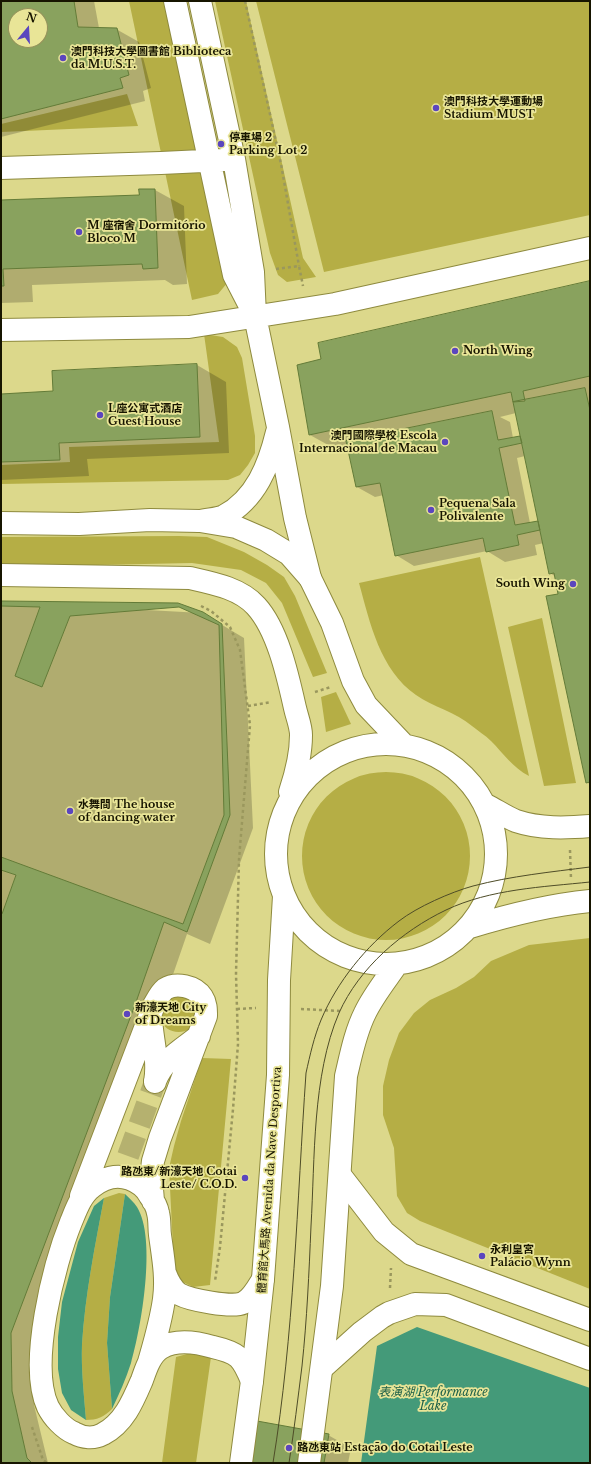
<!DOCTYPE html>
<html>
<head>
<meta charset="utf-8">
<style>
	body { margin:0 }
	#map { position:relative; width:591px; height:1464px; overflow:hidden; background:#dcd88b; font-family:"Libre Baskerville",serif }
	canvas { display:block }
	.frame { position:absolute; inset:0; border:2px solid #171500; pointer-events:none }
	.north { position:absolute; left:8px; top:8px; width:40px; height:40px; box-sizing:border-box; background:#e9e597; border:1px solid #95925b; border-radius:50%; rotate:18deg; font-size:11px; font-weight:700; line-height:16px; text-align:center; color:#171500 }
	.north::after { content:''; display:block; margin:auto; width:14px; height:18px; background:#5b46be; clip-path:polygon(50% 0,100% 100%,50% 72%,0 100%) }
</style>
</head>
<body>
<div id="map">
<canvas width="591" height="1464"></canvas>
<div class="frame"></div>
<div class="north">N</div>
</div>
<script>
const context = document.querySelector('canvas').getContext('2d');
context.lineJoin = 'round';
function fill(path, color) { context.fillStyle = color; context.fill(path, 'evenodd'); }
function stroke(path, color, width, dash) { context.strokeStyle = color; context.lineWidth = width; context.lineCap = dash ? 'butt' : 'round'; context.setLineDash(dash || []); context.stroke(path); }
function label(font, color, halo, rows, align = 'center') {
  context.font = font + ' "Libre Baskerville","Noto Sans SC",serif'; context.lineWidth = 3.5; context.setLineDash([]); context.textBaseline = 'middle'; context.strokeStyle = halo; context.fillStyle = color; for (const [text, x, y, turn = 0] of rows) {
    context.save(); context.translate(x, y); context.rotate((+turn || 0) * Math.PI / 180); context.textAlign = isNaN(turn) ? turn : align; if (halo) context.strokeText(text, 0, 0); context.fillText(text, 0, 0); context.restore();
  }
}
const green = new Path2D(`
	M129 1H169L228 282 218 294 192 300Z
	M215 1H246L303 258 316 277 287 282 278 275 270 253Z
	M256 1H590V215L324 272Z
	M127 94 138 126 1 132V124Z
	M204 334 223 337 237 347 242 358 255 436V453L248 465 240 475 228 480 1 484V465L70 462 69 447 219 442Z
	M179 536 207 537 244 552 267 565 284 577 295 596 327 673 313 677 282 603 266 583 241 570 192 563 1 567V537Z
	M480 557 529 776C513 768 503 753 491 741 485 735 478 731 472 726 456 712 433 707 416 695 380 670 370 623 359 583Z
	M542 618 576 783 544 786 508 627Z
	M336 692 351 724 326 732 321 697Z
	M302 856a84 84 0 1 1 168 0a84 84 0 1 1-168 0Z
	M590 938V1289L420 1221 407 1213 397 1196 394 1148 383 1115V1086L389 1060 399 1033 414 1013 430 1000 456 988 474 977 491 961 529 945Z
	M179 996 190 999 197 1009 190 1029C179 1035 163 1032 161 1018 160 1014 162 1009 162 1005L172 997Z
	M202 1058 231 1059 210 1285 193 1287 179 1280 174 1267 169 1168 174 1146 181 1121Z
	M119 1193 125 1194 110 1297 107 1343 112 1409C104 1417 97 1420 86 1420 84 1395 81 1369 82 1344 85 1295 95 1246 104 1198Z
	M187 1354H196L211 1357 196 1463H162L176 1357Z`);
const water = new Path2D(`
	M125 1194C129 1198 134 1202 137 1207 157 1239 141 1329 131 1363 126 1379 119 1394 112 1409L107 1343 110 1297Z
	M104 1198C95 1246 85 1295 82 1344 81 1369 84 1395 86 1420L71 1410 62 1393 58 1369V1337L62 1302 78 1242 94 1206Z
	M417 1327 590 1388V1463H361L377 1346Z`);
const shadow = new Path2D(`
	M1 1H94L99 28 116 29 139 42 151 88 143 91 145 101 1 137ZM16 16H40V40H16Z
	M155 190 184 206 187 284 173 285 165 280 32 285 33 302 1 303V201L140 196Z
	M590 282V784L586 782 560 595 556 577 550 573 544 543 535 545 537 555 505 562 487 551 414 566 396 555 384 495 375 497 357 487 349 449 339 451 310 435 322 360ZM516 413 521 437 513 438 510 422 500 417ZM525 456 539 521 530 523 517 458Z
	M197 365 226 382 229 453 87 459 89 476 1 480V394L54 392Z
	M1 602 202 613 244 638 253 828 210 944 187 934 158 1018 34 1347V1405L48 1463H1Z
	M328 1435 351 1448 348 1463H250Z`);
const building = new Path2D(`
	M1 1H74L78 27 117 28 129 75 120 78 123 88 1 119ZM16 16H40V40H16Z
	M139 189H155L158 268 143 269 142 264 3 269 4 286H1V200L139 195Z
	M590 281V376L523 391 525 401 513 402 511 392 309 435 297 365 321 359 318 343Z
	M197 364 200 437 59 443 60 460 1 462V394L53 391 52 371Z
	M585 388 590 410V782L586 783 546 596 558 594 554 573 549 574 513 402Z
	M492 411 498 440 520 436 522 443 499 448 515 525 538 521 540 530 517 535 519 545 486 552 483 538 395 556 380 483 356 487 346 441Z
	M1 601 178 603 203 612 222 624 230 815 187 932 164 922 135 1005 11 1333 12 1391 27 1458 32 1463H1Z
	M1 606 40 607 15 676 42 687 70 616 179 607 219 625 224 815 183 924 1 857Z
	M1 870 16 875 2 914 1 913Z
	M257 1421 329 1434 324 1463H249Z`);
const minorTunnel = new Path2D(`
	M128 1156 155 1082`);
const path = new Path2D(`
	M245 1 281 164 299 266
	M276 269 299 266 303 286
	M201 606 211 611 230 627 240 650 250 725 239 859 236 974 238 1044 233 1109 220 1247 215 1281
	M315 692 331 687
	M248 706 271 702
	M570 850 571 879
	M237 1009 256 1008
	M301 1009 340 1011
	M390 1288 391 1268
	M32 1427 43 1460 47 1463`);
const minor = new Path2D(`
	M175 1 234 275 251 308
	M200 1 234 159 253 272 255 316 278 427 295 518 310 578
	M1 168 161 163 224 160
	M1 330 189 327 335 304 590 248
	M200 521C208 519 218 519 224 516 256 499 269 465 277 432
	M151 1018C152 1040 159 1060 155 1082
	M155 1081C165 1058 180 1051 199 1036
	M340 1175 384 1232 411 1254 590 1320
	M81 1196 154 1005C157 1000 160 993 165 989 176 982 195 986 202 997 206 1003 206 1009 206 1016L160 1138 153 1161 151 1177 153 1201
	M165 1273C168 1281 172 1289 179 1294 190 1300 232 1308 243 1303 252 1299 258 1287 263 1279
	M149 1362C155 1341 161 1321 164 1299 167 1278 163 1257 160 1235 159 1228 160 1220 158 1213 157 1207 153 1200 150 1196 146 1188 138 1182 130 1179 117 1174 103 1178 92 1187 81 1195 76 1210 71 1222 54 1264 28 1365 48 1407 53 1417 64 1429 74 1433 83 1438 94 1439 103 1434 124 1423 133 1401 142 1380 146 1369 150 1355 161 1348 176 1339 196 1342 213 1347 239 1353 242 1357 252 1381
	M322 1368 362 1332 382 1317 389 1313 415 1304 446 1305 590 1359`);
const major = new Path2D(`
	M1 523 79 524 150 520 200 521 236 527 266 540 289 554 310 578 332 623 353 681 366 705 403 744
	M1 575 190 578C212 583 240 588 256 606 278 630 288 677 295 708 297 717 301 726 301 735 301 754 296 774 290 792
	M276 854a110 110 0 1 1 220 0a110 110 0 1 1-220 0Z
	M486 805C496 810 506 817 516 821 540 829 566 828 590 826
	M470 927C509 915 549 905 590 901
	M241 1463 252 1381 263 1279 278 1075 279 980 284 896
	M309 1463 332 1286 346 1076C351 1055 355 1033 365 1013 373 996 386 980 397 964`);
const tram = new Path2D(`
	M273 1463C294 1334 297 1203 306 1073 310 1055 314 1037 321 1020 337 982 366 946 399 921 417 907 451 892 473 886 511 876 551 872 590 867
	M289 1463C294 1431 298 1398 302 1366 307 1319 309 1273 311 1226 315 1159 312 1076 339 1013 359 968 402 931 446 910 490 889 543 887 590 882`);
const markers = [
	[63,58,4,"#5b46be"],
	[436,108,4,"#5b46be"],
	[221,144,4,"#5b46be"],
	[79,232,4,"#5b46be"],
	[455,351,4,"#5b46be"],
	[100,415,4,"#5b46be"],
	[445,442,4,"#5b46be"],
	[431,510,4,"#5b46be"],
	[573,584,4,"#5b46be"],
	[70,811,4,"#5b46be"],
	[127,1014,4,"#5b46be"],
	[245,1178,4,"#5b46be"],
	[482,1256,4,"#5b46be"],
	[289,1448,4,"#5b46be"]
];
const poiNames = [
	["澳門科技大學圖書館 Biblioteca",71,52],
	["da M.U.S.T.",71,65],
	["澳門科技大學運動場",444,102],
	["Stadium MUST",444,115],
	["停車場 2",229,138],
	["Parking Lot 2",229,151],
	["M 座宿舍 Dormitório",87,226],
	["Bloco M",87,239],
	["North Wing",463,351],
	["L座公寓式酒店",108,409],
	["Guest House",108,422],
	["澳門國際學校 Escola",437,436,"right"],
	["Internacional de Macau",437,449,"right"],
	["Pequena Sala",439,504],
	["Polivalente",439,517],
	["South Wing",565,584,"right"],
	["水舞間 The house",78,805],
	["of dancing water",78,818],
	["新濠天地 City",135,1008],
	["of Dreams",135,1021],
	["路氹東/新濠天地 Cotai",237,1172,"right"],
	["Leste/ C.O.D.",237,1185,"right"],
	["永利皇宮",490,1250],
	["Palácio Wynn",490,1263],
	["路氹東站 Estação do Cotai Leste",297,1448]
];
const streetNames = [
	["體育館大馬路 Avenida da Nave Desportiva",270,1180,-86]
];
const waterNames = [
	["表演湖 Performance",433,1393],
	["Lake",433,1407]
];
fill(green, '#b5ae45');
fill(water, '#449a79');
fill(shadow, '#0003');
fill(building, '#89a25e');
stroke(building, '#637b38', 1);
stroke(minorTunnel, '#b5b16f', 22, [22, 11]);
stroke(minor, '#8e8a3e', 24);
stroke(major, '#8e8a3e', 24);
stroke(path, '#9a975d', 2.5, [3, 3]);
stroke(minor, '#fff', 22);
stroke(major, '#fff', 22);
stroke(tram, '#4e4c27', 1);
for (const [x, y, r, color] of markers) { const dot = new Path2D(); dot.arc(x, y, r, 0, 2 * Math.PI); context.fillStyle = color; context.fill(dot); stroke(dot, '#e9e597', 1.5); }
label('bold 11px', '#171500', '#e9e597', poiNames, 'left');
label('11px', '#171500', '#e9e597', streetNames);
label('italic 12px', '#1d5f48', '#e9e597', waterNames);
</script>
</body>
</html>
